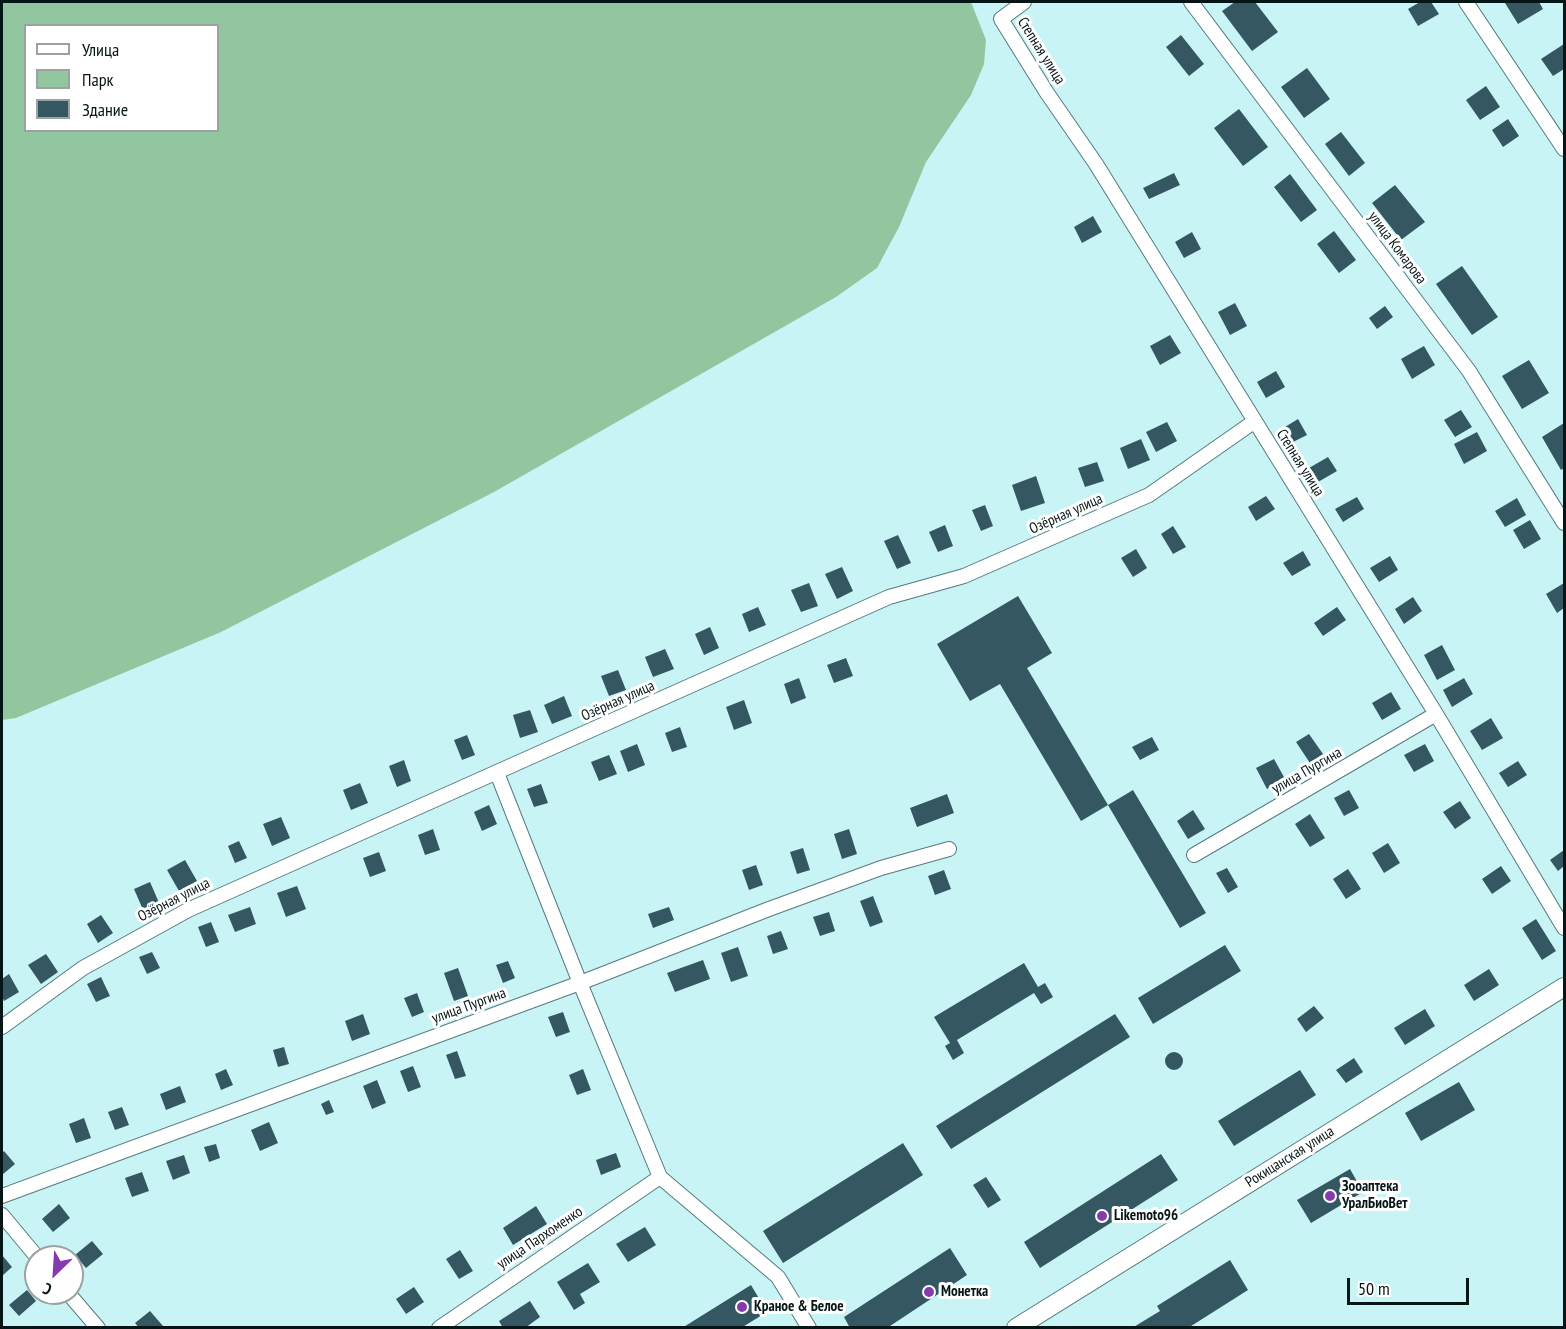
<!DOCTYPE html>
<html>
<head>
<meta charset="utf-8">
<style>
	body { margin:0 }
	#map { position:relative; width:1566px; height:1329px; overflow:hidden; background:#c9f4f5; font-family:"PT Sans Narrow",sans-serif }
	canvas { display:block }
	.frame { position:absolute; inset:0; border:3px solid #061616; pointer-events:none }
	.legend { position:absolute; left:24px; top:24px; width:195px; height:108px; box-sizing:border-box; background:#fff; border:2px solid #9ba2a2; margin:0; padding:8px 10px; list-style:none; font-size:18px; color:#061616 }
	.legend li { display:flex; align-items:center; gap:12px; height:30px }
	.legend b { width:30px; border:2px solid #9ba2a2 }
	.north { position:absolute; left:24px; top:1245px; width:60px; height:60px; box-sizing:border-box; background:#fff; border:2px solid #9ba2a2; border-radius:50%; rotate:205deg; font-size:16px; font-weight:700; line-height:24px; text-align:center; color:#061616 }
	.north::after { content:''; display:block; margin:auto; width:21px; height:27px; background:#863bad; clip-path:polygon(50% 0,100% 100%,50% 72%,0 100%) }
	.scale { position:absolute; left:1347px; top:1278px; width:122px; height:27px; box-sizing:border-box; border:3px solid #061616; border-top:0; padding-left:8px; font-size:18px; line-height:21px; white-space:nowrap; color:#061616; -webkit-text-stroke:4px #fff; paint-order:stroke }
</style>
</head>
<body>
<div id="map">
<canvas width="1566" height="1329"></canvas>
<div class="frame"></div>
<ul class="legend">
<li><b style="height:8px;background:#fff"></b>Улица</li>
<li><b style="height:16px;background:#92c69f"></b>Парк</li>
<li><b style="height:16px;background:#345762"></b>Здание</li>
</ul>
<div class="north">С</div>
<div class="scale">50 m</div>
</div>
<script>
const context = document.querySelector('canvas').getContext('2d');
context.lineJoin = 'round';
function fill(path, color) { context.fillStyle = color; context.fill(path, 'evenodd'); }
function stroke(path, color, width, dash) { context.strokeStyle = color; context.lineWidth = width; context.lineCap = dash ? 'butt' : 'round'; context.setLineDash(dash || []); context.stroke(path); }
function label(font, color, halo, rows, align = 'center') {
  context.font = font + ' "PT Sans Narrow",sans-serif'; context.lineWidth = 6; context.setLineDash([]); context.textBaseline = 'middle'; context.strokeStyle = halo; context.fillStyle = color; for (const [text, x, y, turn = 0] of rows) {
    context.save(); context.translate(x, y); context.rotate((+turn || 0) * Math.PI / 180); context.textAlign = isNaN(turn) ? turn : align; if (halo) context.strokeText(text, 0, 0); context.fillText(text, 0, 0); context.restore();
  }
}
const green = new Path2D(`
	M2 2H971L986 40 984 64 971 95 926 162 899 227 877 268 836 297 494 492 221 632 16 718 2 720ZM26 26H218V130H26Z`);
const building = new Path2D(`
	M1235 2H1255L1278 32 1252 51 1222 11Z
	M1420 2H1431L1439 14 1418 26 1408 9Z
	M1508 2H1539L1543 9 1518 24 1505 3Z
	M1181 35 1204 64 1189 76 1166 47Z
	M1564 44V69L1553 76 1541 59Z
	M1307 68 1330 99 1304 118 1281 87Z
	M1486 86 1500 107 1480 120 1466 100Z
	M1239 109 1268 147 1243 166 1214 128Z
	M1508 119 1519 136 1503 147 1492 130Z
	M1341 132 1365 163 1349 176 1325 144Z
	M1174 173 1180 185 1149 199 1143 188Z
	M1290 174 1317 210 1301 222 1274 187Z
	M1395 185 1425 222 1401 240 1372 203Z
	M1093 216 1102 232 1082 243 1074 227Z
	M1334 231 1356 260 1339 273 1317 244Z
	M1192 232 1201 249 1184 258 1175 242Z
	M1462 266 1498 317 1472 335 1436 284Z
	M1235 303 1247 326 1230 335 1218 312Z
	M1385 306 1393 317 1377 329 1369 318Z
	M1170 335 1181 353 1160 365 1150 346Z
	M1424 346 1435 365 1412 379 1401 359Z
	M1529 360 1549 393 1522 409 1502 376Z
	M1276 371 1285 387 1266 398 1257 382Z
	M1461 410 1472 427 1455 437 1444 420Z
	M1298 419 1307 435 1293 442 1285 427Z
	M1167 422 1177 441 1156 452 1146 432Z
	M1564 423V468L1561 470 1542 437Z
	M1477 432 1487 451 1464 464 1454 444Z
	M1141 439 1150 460 1128 469 1120 448Z
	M1328 457 1337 471 1318 482 1309 468Z
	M1097 462 1104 481 1085 487 1078 468Z
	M1036 476 1045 503 1021 511 1012 485Z
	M1266 496 1275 509 1256 521 1248 507Z
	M1357 497 1364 509 1343 522 1335 509Z
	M1517 498 1526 515 1505 527 1495 511Z
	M985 505 993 526 981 531 972 510Z
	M1530 520 1541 539 1524 549 1513 530Z
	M945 525 953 546 938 552 929 532Z
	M1173 526 1186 547 1173 554 1161 534Z
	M898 535 911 563 897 569 884 541Z
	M1136 549 1147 568 1133 577 1121 558Z
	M1303 551 1311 565 1292 576 1283 563Z
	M1390 556 1398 570 1379 582 1370 568Z
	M842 567 853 591 837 599 825 574Z
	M809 583 818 606 801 612 791 590Z
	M1564 583V608L1557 613 1546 594Z
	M1018 596 1052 653 1027 668 1108 805 1081 821 1000 684 970 701 937 644Z
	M1413 597 1422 611 1404 624 1395 609Z
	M758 607 766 625 749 632 742 614Z
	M1337 607 1346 620 1323 636 1314 623Z
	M710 627 719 648 704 655 695 634Z
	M1442 645 1455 670 1437 680 1424 655Z
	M665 649 674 669 653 677 645 657Z
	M846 658 853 676 834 683 827 665Z
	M618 670 626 690 609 696 601 676Z
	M799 678 806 698 791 704 784 684Z
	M1464 678 1473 694 1452 707 1443 690Z
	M1391 692 1401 709 1382 720 1372 703Z
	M564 696 572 716 552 724 544 705Z
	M744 700 752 723 734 730 726 707Z
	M530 710 538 732 520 738 513 715Z
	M1491 718 1503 738 1482 750 1470 731Z
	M680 727 687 747 672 752 665 733Z
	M1309 734 1323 754 1310 763 1296 742Z
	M467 735 475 755 462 760 454 740Z
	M1152 737 1159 750 1140 760 1132 747Z
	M637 744 645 765 628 772 620 751Z
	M1425 744 1434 761 1414 772 1404 755Z
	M609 755 617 774 599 781 591 762Z
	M1274 759 1285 779 1267 789 1256 768Z
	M404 760 411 781 397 787 389 766Z
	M1518 761 1527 775 1508 787 1499 773Z
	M360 783 368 803 351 810 343 790Z
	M541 784 548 803 534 807 527 789Z
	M1133 790 1206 913 1180 928 1108 805Z
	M1349 790 1359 808 1344 816 1334 798Z
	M947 794 954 813 917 827 910 808Z
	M1460 801 1471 818 1455 829 1443 812Z
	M489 805 497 824 482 831 474 812Z
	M1193 810 1205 829 1188 839 1177 821Z
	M1310 814 1325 838 1310 847 1295 824Z
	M281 817 290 838 272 846 263 824Z
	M433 829 440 850 425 855 418 835Z
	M849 829 857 854 842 859 834 834Z
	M239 841 247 858 235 863 228 846Z
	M1388 843 1400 863 1384 873 1372 853Z
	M803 848 810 870 797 874 790 852Z
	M1564 850V866L1558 871 1550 860Z
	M379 852 386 871 370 877 363 858Z
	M185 860 197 881 179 891 167 870Z
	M756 865 763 885 749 890 742 870Z
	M1501 866 1511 881 1492 894 1482 879Z
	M1227 868 1238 887 1228 893 1216 873Z
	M1348 869 1361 889 1346 899 1333 879Z
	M944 870 951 889 935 895 928 876Z
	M150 882 160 905 144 912 134 889Z
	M297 886 306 909 286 917 277 893Z
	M873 896 883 922 870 927 860 901Z
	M250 907 256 924 235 932 228 915Z
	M669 907 674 920 653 928 648 914Z
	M829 912 835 931 820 936 813 917Z
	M101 915 113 933 98 943 87 924Z
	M1536 919 1556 951 1542 960 1522 928Z
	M211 922 219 942 206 947 198 927Z
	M781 931 788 949 773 954 767 936Z
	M1225 945 1241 971 1153 1024 1138 998Z
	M738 947 748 976 731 982 721 953Z
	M152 952 160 968 147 974 139 957Z
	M46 954 58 972 41 984 28 965Z
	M703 960 710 979 675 992 667 973Z
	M508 961 515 978 503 983 496 965Z
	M1024 963 1038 987 1045 983 1053 997 1041 1004 1034 993 957 1040 964 1053 953 1060 945 1046 950 1043 934 1017Z
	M458 968 468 996 454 1001 444 973Z
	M1489 969 1499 985 1474 1001 1464 985Z
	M9 974 19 992 4 1001 2 996V979Z
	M101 977 110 996 96 1002 87 984Z
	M417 993 424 1012 412 1017 404 998Z
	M1314 1006 1324 1018 1306 1032 1297 1019Z
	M1425 1009 1435 1026 1405 1045 1394 1028Z
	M563 1012 570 1032 556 1037 548 1017Z
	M363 1014 370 1034 352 1041 345 1021Z
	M1115 1014 1130 1037 951 1149 936 1126Z
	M284 1047 289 1064 278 1067 273 1050Z
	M457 1051 466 1076 455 1079 446 1055Z
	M1165 1061a9 9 0 1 1 18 0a9 9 0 1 1-18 0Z
	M1354 1058 1363 1072 1346 1083 1336 1070Z
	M413 1066 421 1087 408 1092 400 1071Z
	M226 1069 233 1085 221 1090 215 1074Z
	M583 1069 591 1090 577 1095 569 1075Z
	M1300 1070 1316 1095 1234 1146 1218 1121Z
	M377 1080 386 1103 372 1109 363 1086Z
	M1459 1082 1475 1110 1421 1141 1405 1113Z
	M180 1086 186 1102 166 1110 160 1094Z
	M329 1100 334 1112 326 1115 321 1104Z
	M122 1107 129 1125 115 1130 108 1112Z
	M84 1118 91 1138 76 1143 69 1124Z
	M269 1122 278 1143 260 1151 251 1130Z
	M903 1143 923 1175 783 1263 763 1231Z
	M216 1144 220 1158 209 1162 204 1147Z
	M4 1151 15 1164 2 1175V1153Z
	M616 1153 621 1167 601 1175 596 1160Z
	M1161 1154 1178 1180 1040 1268 1024 1242Z
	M184 1155 190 1173 173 1180 166 1161Z
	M1350 1169 1363 1192 1311 1223 1297 1200Z
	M142 1172 149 1191 132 1197 125 1178Z
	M986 1177 1001 1200 988 1208 973 1185Z
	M59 1204 70 1218 53 1232 42 1219Z
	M536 1206 547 1224 513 1245 503 1228Z
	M645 1227 656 1245 628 1262 616 1244Z
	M92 1241 103 1254 86 1268 75 1255Z
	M950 1248 967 1275 887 1328H850L844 1317Z
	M460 1250 473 1271 459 1279 446 1259Z
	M2 1255 12 1267 2 1276Z
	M1230 1260 1248 1290 1188 1328H1132L1160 1311 1157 1306Z
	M588 1263 600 1282 580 1294 585 1303 574 1310 557 1282Z
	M751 1285 767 1312 741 1328H682Z
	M414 1287 424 1302 406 1314 396 1299Z
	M27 1290 36 1301 19 1316 9 1305Z
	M530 1301 540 1317 525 1328H503L499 1321Z
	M150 1311 163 1326 161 1328H139L135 1323Z`);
const minor = new Path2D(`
	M1024 2 1001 19 1047 93 1096 164 1436 714 1564 928
	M1191 2 1469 371 1564 523
	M1466 2 1564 149
	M497 773 580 983 660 1177 778 1277 809 1328
	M1194 855 1436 714
	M2 1027 83 968 188 910 889 597 964 576 1149 495 1255 421
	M2 1196 580 983 769 909 881 868 949 849
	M2 1215 37 1257
	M68 1293 98 1328
	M439 1328 660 1177`);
const tertiary = new Path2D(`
	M1016 1328 1564 987`);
const markers = [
	[1330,1196,6,"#863bad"],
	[1102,1216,6,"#863bad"],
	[929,1292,6,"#863bad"],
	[742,1307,6,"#863bad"]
];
const streetNames = [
	["Степная улица",1041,51,58],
	["улица Комарова",1397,248,53],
	["Степная улица",1300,463,58],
	["Озёрная улица",1066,514,-24],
	["Озёрная улица",618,701,-24],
	["улица Пургина",1307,771,-30],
	["Озёрная улица",174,900,-27],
	["улица Пургина",469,1006,-20],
	["Рокицанская улица",1290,1157,-32],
	["улица Пархоменко",540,1238,-34]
];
const poiNames = [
	["Зооаптека",1342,1187],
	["УралБиоВет",1342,1204],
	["Likemoto96",1114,1216],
	["Монетка",941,1292],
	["Краное & Белое",754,1307]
];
fill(green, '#92c69f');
fill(building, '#345762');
stroke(minor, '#547b7c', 16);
stroke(tertiary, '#547b7c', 20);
stroke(minor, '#fff', 14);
stroke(tertiary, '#fff', 18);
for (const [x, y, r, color] of markers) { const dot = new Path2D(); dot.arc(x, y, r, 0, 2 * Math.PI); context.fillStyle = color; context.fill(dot); stroke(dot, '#fff', 2); }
label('15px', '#061616', '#fff', streetNames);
label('bold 15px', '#061616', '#fff', poiNames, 'left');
</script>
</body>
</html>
